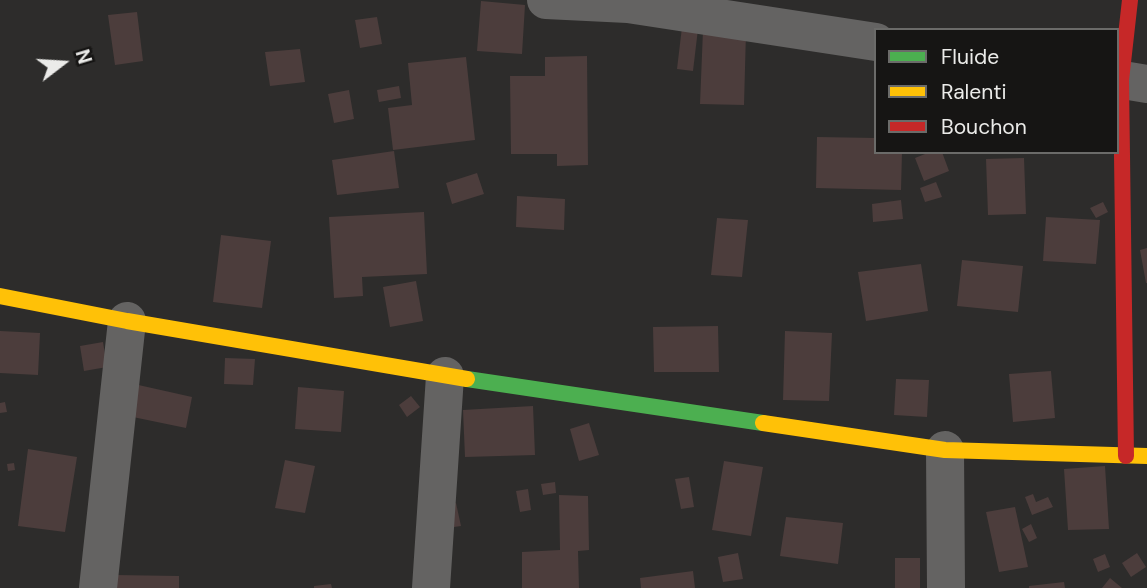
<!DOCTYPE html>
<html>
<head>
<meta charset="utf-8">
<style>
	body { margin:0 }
	#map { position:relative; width:1147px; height:588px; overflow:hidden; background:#2d2c2b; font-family:"DM Sans",sans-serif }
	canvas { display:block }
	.legend { position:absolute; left:874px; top:28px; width:245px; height:126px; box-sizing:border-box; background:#161514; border:2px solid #6b6b69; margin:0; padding:9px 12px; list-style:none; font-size:21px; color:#ebebe9 }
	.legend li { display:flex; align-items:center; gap:14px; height:35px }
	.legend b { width:35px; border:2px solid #6b6b69 }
	.north { position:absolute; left:28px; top:28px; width:70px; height:70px; -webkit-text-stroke:5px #161514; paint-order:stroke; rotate:73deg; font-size:19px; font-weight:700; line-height:28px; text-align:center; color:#ebebe9 }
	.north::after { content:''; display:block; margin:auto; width:24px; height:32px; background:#ebebe9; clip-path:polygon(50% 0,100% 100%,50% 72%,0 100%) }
</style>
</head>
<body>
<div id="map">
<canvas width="1147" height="588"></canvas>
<ul class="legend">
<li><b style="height:9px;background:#4caf50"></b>Fluide</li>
<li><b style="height:9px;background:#ffc107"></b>Ralenti</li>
<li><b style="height:9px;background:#c62828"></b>Bouchon</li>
</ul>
<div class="north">N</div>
</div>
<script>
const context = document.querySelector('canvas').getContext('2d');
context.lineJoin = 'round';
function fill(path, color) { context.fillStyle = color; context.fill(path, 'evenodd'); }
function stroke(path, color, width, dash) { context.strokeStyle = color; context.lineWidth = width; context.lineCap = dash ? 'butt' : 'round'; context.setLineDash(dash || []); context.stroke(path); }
const building = new Path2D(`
	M481 1 525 5 522 54 477 51Z
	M137 12 143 61 115 65 108 15Z
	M377 17 382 44 360 48 355 20Z
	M682 27 698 29 693 71 677 69Z
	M703 30 746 32 744 105 700 104Z
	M300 49 305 82 270 86 265 52Z
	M587 56 588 165 557 166V154H511L510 76H545V57Z
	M466 57 475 140 393 150 388 108 412 105 408 63Z
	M399 86 401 98 379 102 377 90Z
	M349 90 354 119 334 123 328 94Z
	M817 137 876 138V152H902L901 190 816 188Z
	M394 151 399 188 337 195 332 160Z
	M930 152H942L949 171 924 181 915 158Z
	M1024 158 1026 214 988 215 986 159Z
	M477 173 484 194 452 204 446 183Z
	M936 182 942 197 925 202 920 188Z
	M517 196 565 199 564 230 516 227Z
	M901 200 903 219 873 222 872 204Z
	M1103 202 1108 212 1096 218 1090 208Z
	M424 212 427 274 362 277 363 296 334 298 329 217Z
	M1046 217 1100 220 1096 264 1043 261Z
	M717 218 748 220 742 277 711 275Z
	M221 235 271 241 262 308 213 302Z
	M1147 248V283H1146L1140 250Z
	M962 260 1023 266 1018 312 957 306Z
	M921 264 928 311 866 321 858 272Z
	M416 281 423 321 390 327 383 287Z
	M718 326 719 372H654L653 327Z
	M0 331 40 333 38 375 0 373Z
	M785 331 832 333 829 401 783 400Z
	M103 342 107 367 84 371 80 346Z
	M225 358 255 359 253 385 224 384Z
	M1051 371 1055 418 1013 422 1009 374Z
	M896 379 929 380 927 417 894 415Z
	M134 384 192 397 186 428 128 416Z
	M298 387 344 391 341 432 295 429Z
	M411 396 420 407 407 417 399 405Z
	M5 402 7 412 0 413V403Z
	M533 406 535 455 465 457 463 410Z
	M589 423 599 455 579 461 570 429Z
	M28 449 77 457 65 532 18 526Z
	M285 460 315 466 305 513 275 508Z
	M724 461 763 467 751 536 712 530Z
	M14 463 15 470 8 471 7 464Z
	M1105 466 1109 529 1068 530 1064 469Z
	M689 477 694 507 681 509 675 479Z
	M555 482 556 493 543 495 541 484Z
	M528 489 531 510 520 512 516 491Z
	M1033 494 1036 502 1048 497 1053 507 1032 515 1025 497Z
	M559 495 588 496 589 550 578 551 579 588H522V552L560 550Z
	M456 503 461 526 447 528 442 506Z
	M1015 507 1028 567 999 572 986 512Z
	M786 517 843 523 838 564 780 556Z
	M1031 524 1037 538 1029 542 1022 529Z
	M738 553 743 579 723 582 718 557Z
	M1137 553 1146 567 1131 577 1122 563Z
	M1105 554 1110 567 1098 572 1093 559Z
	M895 558H920V588H895Z
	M693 571 695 588H641L640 578Z
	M115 575 179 576V588H115Z
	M1110 578 1122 588H1102Z
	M1064 582 1065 588H1029V586Z
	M331 584 332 588H314V586Z`);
const street = new Path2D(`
	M546 0 628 4 876 42
	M1117 79 1147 84
	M945 450 946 588
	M98 588 127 321
	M431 588 445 376`);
const fast = new Path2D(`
	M467 379 763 423`);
const slow = new Path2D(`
	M0 296 127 321 467 379
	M763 423 945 450 1147 456`);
const jam = new Path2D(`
	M1126 456 1121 80 1130 0`);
fill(building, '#4c3d3c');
stroke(street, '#646362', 38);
stroke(fast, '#4caf50', 16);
stroke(slow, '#ffc107', 16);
stroke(jam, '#c62828', 16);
</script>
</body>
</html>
